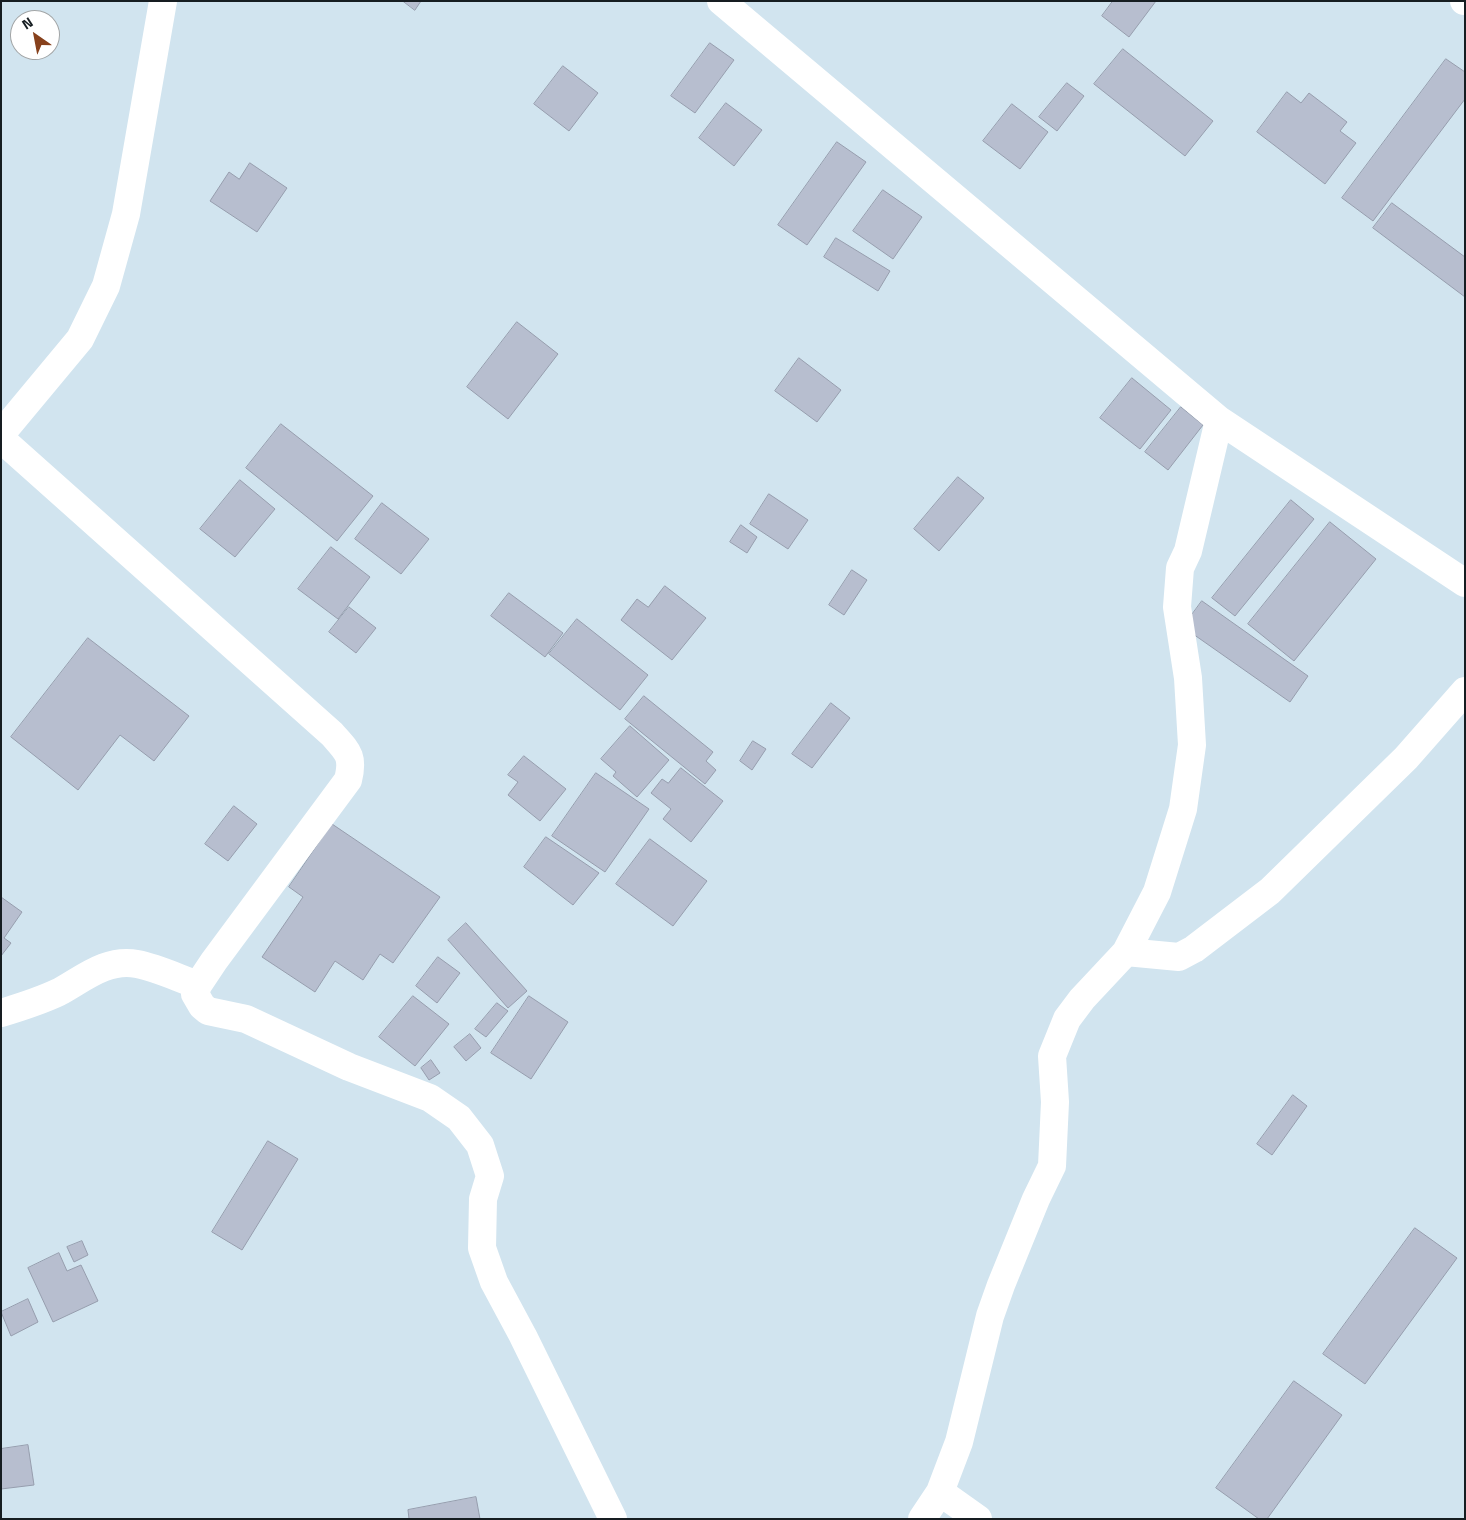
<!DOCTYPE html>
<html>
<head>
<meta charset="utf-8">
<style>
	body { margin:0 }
	#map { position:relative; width:1466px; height:1520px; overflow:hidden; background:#d1e4ef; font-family:"Titillium Web",sans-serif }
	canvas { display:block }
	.frame { position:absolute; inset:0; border:2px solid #161d21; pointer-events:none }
	.north { position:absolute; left:10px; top:10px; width:50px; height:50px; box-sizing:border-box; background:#fff; border:1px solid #a2a5a6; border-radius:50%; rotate:327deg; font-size:14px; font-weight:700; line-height:20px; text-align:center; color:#161d21 }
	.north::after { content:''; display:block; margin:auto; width:18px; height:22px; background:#87411c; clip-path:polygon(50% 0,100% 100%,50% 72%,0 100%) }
</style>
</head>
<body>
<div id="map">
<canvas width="1466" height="1520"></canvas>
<div class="frame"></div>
<div class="north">N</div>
</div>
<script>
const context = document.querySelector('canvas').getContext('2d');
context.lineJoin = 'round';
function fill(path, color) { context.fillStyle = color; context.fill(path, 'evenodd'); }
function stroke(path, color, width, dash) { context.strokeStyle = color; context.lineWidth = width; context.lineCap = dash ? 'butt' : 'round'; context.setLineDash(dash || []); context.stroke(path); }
const building = new Path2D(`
	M403 1H421L415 10Z
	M1113 1H1156L1129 37 1102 16Z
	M710 43 734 60 695 113 671 96Z
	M1123 49 1213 121 1185 156 1094 84Z
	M1446 59 1465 72V99L1373 221 1342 198Z
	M563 66 598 93 569 131 534 104Z
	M1067 83 1084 96 1057 131 1039 117Z
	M1287 92 1301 103 1309 93 1347 122 1340 131 1356 143 1325 184 1257 132Z
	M726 103 762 130 734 166 699 138Z
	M1012 104 1048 132 1020 169 983 141Z
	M837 142 866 162 807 245 778 225Z
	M250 163 287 188 257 232 210 201 229 172 239 179Z
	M883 190 922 217 893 259 853 231Z
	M1392 203 1465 257V297L1373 228Z
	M836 238 890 271 878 291 824 257Z
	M517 322 558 354 508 419 467 387Z
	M799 358 841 390 817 422 775 391Z
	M1132 378 1171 410 1140 449 1100 418Z
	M1181 407 1203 425 1168 470 1145 452Z
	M281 424 373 496 337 541 246 468Z
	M958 477 984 498 939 551 914 529Z
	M240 480 275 509 235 557 200 529Z
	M769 494 808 520 788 549 750 524Z
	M1291 500 1314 519 1235 616 1212 598Z
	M382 503 429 539 401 574 355 539Z
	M1330 522 1376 559 1294 661 1248 624Z
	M741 525 757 537 747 553 730 542Z
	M331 547 370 577 338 619 298 589Z
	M852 570 867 580 844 615 829 605Z
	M665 586 706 618 672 660 621 620 637 599 648 607Z
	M509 593 563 633 545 657 491 616Z
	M1202 601 1308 676 1290 702 1183 627Z
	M349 607 376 628 356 653 329 632Z
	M577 619 648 675 620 710 549 654Z
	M88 638 189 716 154 761 120 735 78 790 11 737Z
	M644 696 713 752 706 761 716 770 705 784 625 719Z
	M831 703 850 718 812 768 792 754Z
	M630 726 669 760 637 797 613 776 616 772 601 759Z
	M753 741 766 749 752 770 740 761Z
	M524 756 566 789 540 821 508 795 518 782 508 775Z
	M681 768 723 801 691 842 663 819 671 809 651 793 662 779 668 783Z
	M596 773 649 809 605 872 552 836Z
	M234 806 257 824 228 861 205 844Z
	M332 824 440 897 393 963 380 954 363 980 335 961 315 992 262 957 303 897 289 887Z
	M546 837 599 873 573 905 524 867Z
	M650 839 707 881 673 926 616 884Z
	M1 897 22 912 4 938 11 943 1 956Z
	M466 923 527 991 508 1008 448 940Z
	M438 957 460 973 437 1003 416 986Z
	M413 996 449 1024 415 1066 379 1037Z
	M529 996 568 1022 531 1079 491 1053Z
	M497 1003 508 1011 486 1037 475 1029Z
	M470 1034 481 1048 466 1061 454 1047Z
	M431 1060 440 1073 429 1080 421 1068Z
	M1293 1095 1307 1106 1272 1155 1257 1144Z
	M268 1141 298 1159 242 1250 212 1232Z
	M1415 1228 1457 1258 1365 1384 1323 1354Z
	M82 1241 88 1255 74 1262 67 1247Z
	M59 1253 67 1271 81 1265 98 1301 53 1322 28 1268Z
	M28 1299 38 1322 11 1336 1 1312Z
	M1294 1381 1342 1415 1267 1519H1259L1216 1488Z
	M28 1445 34 1485 1 1489V1449Z
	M476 1497 480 1519H409L408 1510Z`);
const minor = new Path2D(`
	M721 1 1219 420 1465 583
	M1464 1H1465
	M1 434 80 339 106 286 126 214 163 1
	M1 439 332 734C348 752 354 756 348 780L214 961 198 985 195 994 202 1006 208 1011 246 1019 349 1067 430 1098 459 1118 480 1145 490 1176 483 1199 482 1248 494 1282 523 1336 613 1519
	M1126 952 1179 957 1194 949 1270 891 1406 758 1465 691
	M1 1013C21 1007 40 1001 59 992 83 979 107 958 137 964 158 968 178 978 198 985
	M940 1492 978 1519
	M922 1519 940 1492 959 1442 990 1316 1001 1285 1036 1199 1052 1166 1055 1102 1052 1056 1067 1019 1082 999 1126 952 1157 892 1183 809 1192 745 1188 678 1177 607 1180 568 1188 551 1219 420`);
fill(building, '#b7becf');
stroke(building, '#969dad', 1);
stroke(minor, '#fff', 28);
</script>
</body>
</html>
